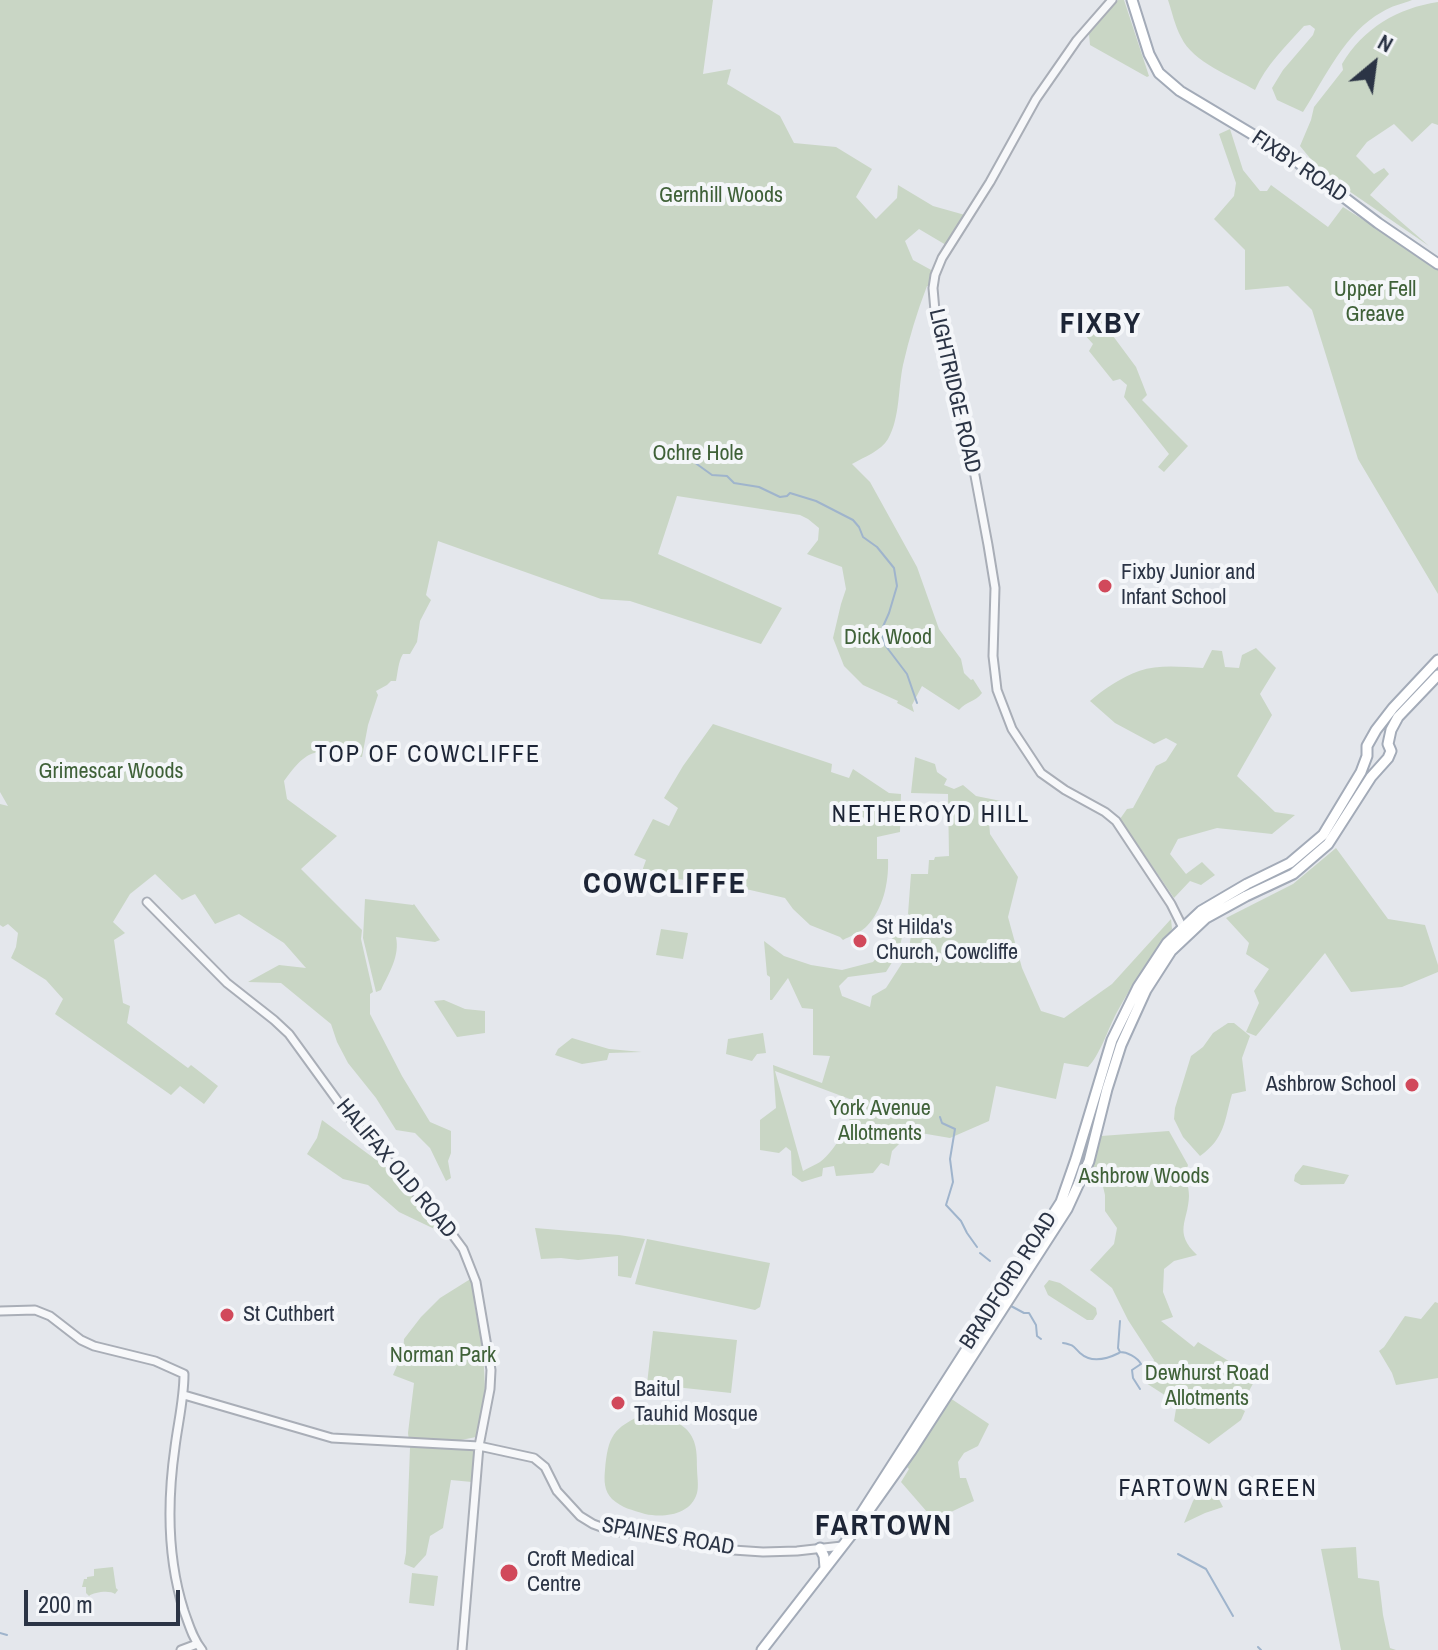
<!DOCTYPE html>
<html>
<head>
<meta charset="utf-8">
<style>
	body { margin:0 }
	#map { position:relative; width:1438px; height:1650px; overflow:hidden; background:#e4e7ec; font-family:"Archivo Narrow",sans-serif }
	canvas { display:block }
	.north { position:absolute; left:1334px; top:24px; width:80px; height:80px; -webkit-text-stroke:6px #f4f6f9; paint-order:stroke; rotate:29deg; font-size:22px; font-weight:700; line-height:32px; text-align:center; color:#2b3445 }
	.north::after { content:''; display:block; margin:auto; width:28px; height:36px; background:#2b3445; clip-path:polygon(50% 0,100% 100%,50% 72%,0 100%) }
	.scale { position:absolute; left:24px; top:1590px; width:156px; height:36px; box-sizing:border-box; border:4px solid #2b3445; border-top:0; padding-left:10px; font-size:24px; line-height:28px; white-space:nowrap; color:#2b3445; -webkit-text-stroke:6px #f4f6f9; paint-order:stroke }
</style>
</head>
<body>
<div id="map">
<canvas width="1438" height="1650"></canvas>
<div class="north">N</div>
<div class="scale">200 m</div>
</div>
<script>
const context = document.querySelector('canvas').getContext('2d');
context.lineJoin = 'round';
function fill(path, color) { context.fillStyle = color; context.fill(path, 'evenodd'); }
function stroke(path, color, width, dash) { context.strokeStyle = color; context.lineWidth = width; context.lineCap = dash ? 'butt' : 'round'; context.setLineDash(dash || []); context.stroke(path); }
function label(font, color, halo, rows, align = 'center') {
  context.font = font + ' "Archivo Narrow",sans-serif'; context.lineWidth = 8; context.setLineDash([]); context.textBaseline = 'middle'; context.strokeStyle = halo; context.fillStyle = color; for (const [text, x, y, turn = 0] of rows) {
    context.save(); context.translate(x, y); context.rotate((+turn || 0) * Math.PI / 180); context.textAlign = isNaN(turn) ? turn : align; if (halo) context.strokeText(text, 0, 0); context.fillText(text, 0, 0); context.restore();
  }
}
const green = new Path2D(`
	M0 0H713L703 74 731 69 727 84 780 116 794 143 836 147 872 169 856 197 876 219 897 198 898 185 933 206 965 215 946 245 919 229 905 241 913 260 933 271 930 286H927C917 312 909 338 903 365 898 389 900 418 888 439 881 451 864 457 852 464L870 482 917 567 939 629 961 659 964 673 971 680 973 679 982 693C975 702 967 701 959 710L922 686 912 705 914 712 897 703 898 701 863 685 844 666 833 638 841 604 846 589 842 567 807 554 818 540 819 528 808 519 800 515 677 496 658 554 782 608 761 644 630 601 601 599 438 541 426 595 431 600 420 621 417 642 410 654H403C398 662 398 672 396 681H391L387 685 376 691 378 695 368 725 362 757C319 750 311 743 284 781L287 799 337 836 301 869 362 930 361 939 373 992 370 994V1014L402 1076 430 1122 451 1131V1153L448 1161 451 1178 446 1181 430 1148 415 1133 396 1130 376 1098 348 1063 337 1042 331 1024 281 983 248 982 279 965 306 968 284 943 239 914 215 924 195 894 182 900 155 874 130 894 113 922 125 933 114 940 123 1003 130 1006 127 1023 188 1068 191 1065 218 1086 204 1104 180 1086 171 1095 55 1014 63 999 46 980 11 958 16 947 18 933 8 924 3 927 0 925V804L8 806 0 792Z
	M1118 0H1124L1126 6 1149 76 1147 77 1090 45 1089 34Z
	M1168 0H1412C1402 4 1391 6 1382 12 1345 32 1325 78 1303 112L1277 100 1272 88 1283 70 1313 35 1315 29 1310 25 1304 26C1286 46 1266 65 1255 90 1232 76 1193 63 1181 37 1175 26 1172 12 1168 0Z
	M1438 2V125L1432 123 1412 142 1394 124 1367 142 1356 156 1374 174 1384 168 1389 174 1370 195 1429 246 1346 189 1314 163 1300 146 1311 120 1314 107 1343 70 1342 64C1363 28 1398 8 1438 2Z
	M1230 129 1243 170 1260 191H1267L1271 185 1328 227 1343 207 1438 267V594L1358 459 1312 310 1288 286 1245 290V250L1214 219 1234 196 1236 183 1219 134Z
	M1099 317 1136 367 1147 395 1142 400 1188 446 1164 472 1158 467 1169 454 1124 397 1127 385 1120 379 1113 381 1089 351 1093 344 1083 333Z
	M1256 648 1276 668 1260 694 1272 715 1237 776 1275 812 1295 815 1272 834 1217 828 1178 839 1170 854 1186 874 1202 862 1215 875 1201 885 1190 881 1174 898 1120 819 1127 809 1133 808 1156 766 1166 761 1177 744 1166 738 1154 744 1115 723 1090 701C1104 689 1122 677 1139 671 1159 664 1182 667 1203 668L1212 650 1222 651 1225 667 1239 668 1242 655Z
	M713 724 832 764 831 772 849 778 853 769 889 793 901 794 900 832 877 837V859H888C889 883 883 910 866 927 860 933 850 936 843 940L840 937 810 925 793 909 785 898 737 887 641 874 646 860 634 855 653 819 669 826 678 808 664 798 683 766Z
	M915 757 935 764 937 772 947 779 944 785 954 789 963 785 976 796 1001 801 997 823 989 821 990 834 1018 877 1008 917 1022 968 1041 1011 1064 1018 1112 984 1171 919 1172 929C1151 956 1133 983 1117 1012 1108 1029 1100 1055 1088 1067L1064 1063 1056 1099 996 1086 989 1121 950 1138 909 1131 907 1136 892 1151 889 1166 881 1163 873 1173 836 1176 834 1166 823 1168 822 1176 802 1182 792 1175 791 1151 786 1147 779 1153 760 1150V1120L776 1108 773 1065 822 1083 830 1056 813 1055V1009L802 1008 788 978 772 1000H770V977L767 975 764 941 784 956 811 965 842 970 873 962 905 923 899 951 886 972 848 977 839 986 842 996 870 1007 872 996 886 988 908 954 914 918 908 914 911 874H928L929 860H934L935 857 949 856 948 794 911 793ZM775 1071 855 1101C851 1121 837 1149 820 1162 815 1165 808 1168 803 1171Z
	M1336 848 1388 919 1425 925 1438 965V972L1402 987 1351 992 1325 953 1256 1036 1246 1032 1259 1003 1254 991 1269 969 1246 954 1249 943 1226 918 1293 884Z
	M365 899 413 905 414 904 440 940 435 942 396 937C400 956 389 973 381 990L376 992 363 938Z
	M661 929 688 933 683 959 656 955Z
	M444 1000 465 1009 485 1011V1033L457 1037 434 1001Z
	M1228 1023H1234L1250 1036 1242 1058 1246 1091 1232 1094C1224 1122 1225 1138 1200 1156L1183 1137 1174 1119 1175 1108 1191 1056 1203 1047 1213 1033Z
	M763 1033 766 1053 757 1054 752 1061 726 1054 728 1039Z
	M572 1038 609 1049 642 1052 609 1053 607 1060 582 1064 555 1055 558 1049Z
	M322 1120 390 1170 447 1235 399 1212 368 1185 343 1179 307 1154 317 1138Z
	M1169 1131 1188 1165C1184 1175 1189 1185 1189 1196 1188 1222 1173 1232 1197 1255L1174 1261 1164 1269 1163 1292 1173 1317 1161 1321 1194 1347 1198 1342 1256 1378 1249 1391 1245 1390 1237 1407 1245 1411 1241 1420 1209 1444 1174 1421 1177 1403 1146 1383 1154 1360 1128 1320 1112 1288 1090 1270 1114 1244 1117 1228 1105 1211V1195L1101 1178 1096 1176 1089 1184 1083 1186 1094 1161 1101 1136Z
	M1303 1165 1349 1175 1344 1184 1301 1185 1294 1181 1295 1175Z
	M535 1228 619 1235 645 1239 631 1278 618 1276V1256L578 1260 561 1258 541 1259Z
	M647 1239 770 1263 760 1307 755 1310 635 1284Z
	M472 1278 475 1308 483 1348 486 1408 476 1437 456 1441 455 1448 475 1449 472 1482 451 1480 443 1528 430 1536 426 1555 414 1568 404 1564 406 1553 410 1448 408 1433 414 1383 393 1375 403 1352 404 1339 421 1317 440 1298Z
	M1049 1280 1060 1283 1096 1308 1097 1314 1093 1320H1087L1048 1295 1044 1286Z
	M1435 1302 1438 1303V1378L1396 1385 1392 1373 1379 1351 1384 1347 1405 1316 1421 1319Z
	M653 1331 737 1340 731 1393 647 1384Z
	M950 1398 989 1424 978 1446 964 1453 958 1462 960 1478H966L974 1501 934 1520 901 1482 909 1469 907 1467Z
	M644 1414C659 1416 673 1418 685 1428 697 1439 697 1453 697 1468 697 1475 699 1486 697 1493 691 1515 664 1518 645 1514 632 1510 622 1508 612 1499 604 1491 604 1480 605 1470 608 1436 613 1428 644 1414Z
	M1208 1478 1223 1507 1205 1513 1184 1523 1193 1501Z
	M1356 1547 1358 1578 1379 1581 1383 1615 1390 1648 1396 1650H1341L1321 1549Z
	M113 1567 116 1588 118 1590 115 1594C110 1590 94 1592 89 1596L86 1593V1587H82L84 1579H87V1577L94 1576V1569Z
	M412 1573 438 1576 434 1606 409 1603Z`);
const stream = new Path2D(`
	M687 457 712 475 727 476 734 483 759 487 780 497 787 496 790 493 816 501 853 520 859 527 863 537 877 547 894 568 897 586 889 613 881 631 885 645 907 674 917 703
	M940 1117 942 1123 955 1129 950 1159 953 1182 946 1205 961 1221 967 1233 977 1247
	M980 1253 990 1261
	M1011 1306 1024 1313H1029L1036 1325 1037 1336 1041 1339
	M1120 1321 1118 1348 1120 1352C1127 1352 1137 1357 1141 1364L1132 1370 1133 1378 1140 1389
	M1063 1343C1074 1345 1073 1346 1080 1353 1092 1364 1107 1359 1119 1353
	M1178 1554 1206 1569 1233 1616
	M0 1633 7 1635
	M1258 1647 1261 1650`);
const tertiary = new Path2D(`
	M1112 0 1077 40 1036 99 990 182 942 258 935 275 933 288 935 311 961 401 988 545 995 588 993 656 997 690 1012 729 1041 773 1065 790 1105 812 1116 821 1171 904 1184 930
	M147 902 227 983 274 1020 289 1034 350 1118 446 1226 463 1249 476 1282 491 1370 490 1389 479 1446 462 1650
	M0 1311 35 1310 50 1316 81 1340 94 1346 155 1361 184 1374C184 1399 178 1423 175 1447 167 1503 167 1558 184 1611 189 1625 193 1639 202 1650
	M184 1395 332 1438 479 1446 534 1458 545 1467 557 1491 580 1516 593 1524 612 1531 658 1536 733 1550 763 1552 797 1551 842 1546
	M181 1650 197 1644`);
const primary = new Path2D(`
	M1132 0 1149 54 1159 73 1180 91 1292 158 1378 223 1438 264
	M861 1514 1061 1202 1076 1159 1112 1040 1138 987 1167 943 1201 911 1247 884 1290 863 1323 835 1361 772 1367 756V746L1376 730 1393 708 1438 660
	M820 1548 824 1556 825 1568
	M762 1650 855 1530 911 1451 1067 1209 1089 1161 1107 1089 1121 1045 1146 990 1171 951 1206 918 1246 896 1293 874 1328 844 1371 777 1388 758 1391 751 1388 744 1391 730 1398 717 1438 675`);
const markers = [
	[1105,586,8,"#d1495b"],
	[860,941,8,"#d1495b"],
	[1412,1085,8,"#d1495b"],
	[227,1315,8,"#d1495b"],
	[618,1403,8,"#d1495b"],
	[509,1573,10,"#d1495b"]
];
const streetNames = [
	["FIXBY ROAD",1299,167,34],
	["LIGHTRIDGE ROAD",954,391,77],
	["HALIFAX OLD ROAD",396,1169,50],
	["BRADFORD ROAD",1009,1281,-57],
	["SPAINES ROAD",668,1537,10]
];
const parkNames = [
	["Gernhill Woods",721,196],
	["Upper Fell",1375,290],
	["Greave",1375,315],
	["Ochre Hole",698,454],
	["Dick Wood",888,638],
	["Grimescar Woods",111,772],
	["York Avenue",880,1109],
	["Allotments",880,1134],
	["Ashbrow Woods",1144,1177],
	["Norman Park",443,1356],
	["Dewhurst Road",1207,1374],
	["Allotments",1207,1399]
];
const poiNames = [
	["Fixby Junior and",1121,573],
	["Infant School",1121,598],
	["St Hilda's",876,928],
	["Church, Cowcliffe",876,953],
	["Ashbrow School",1396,1085,"right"],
	["St Cuthbert",243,1315],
	["Baitul",634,1390],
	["Tauhid Mosque",634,1415],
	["Croft Medical",527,1560],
	["Centre",527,1585]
];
const neighbourhoodNames = [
	["TOP OF COWCLIFFE",428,756],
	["NETHEROYD HILL",931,816],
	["FARTOWN GREEN",1218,1490]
];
const districtNames = [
	["FIXBY",1101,325],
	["COWCLIFFE",665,885],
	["FARTOWN",884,1527]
];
fill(green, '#c9d6c5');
stroke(stream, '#9fb4cc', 2);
stroke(tertiary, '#a9aeb7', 11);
stroke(primary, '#a3abb8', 13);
stroke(tertiary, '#f7f8fa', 7);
stroke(primary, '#fff', 9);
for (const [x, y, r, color] of markers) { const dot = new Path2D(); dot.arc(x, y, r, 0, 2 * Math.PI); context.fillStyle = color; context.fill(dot); stroke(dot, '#f4f6f9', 3); }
label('22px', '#2b3445', '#f4f6f9', streetNames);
label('22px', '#3f6138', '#f4f6f9', parkNames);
label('22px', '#2b3445', '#f4f6f9', poiNames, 'left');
context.letterSpacing = '2px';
label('24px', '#1d2536', '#f4f6f9', neighbourhoodNames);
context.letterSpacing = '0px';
context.letterSpacing = '2px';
label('bold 30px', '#1d2536', '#f4f6f9', districtNames);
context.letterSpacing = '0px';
</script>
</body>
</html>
